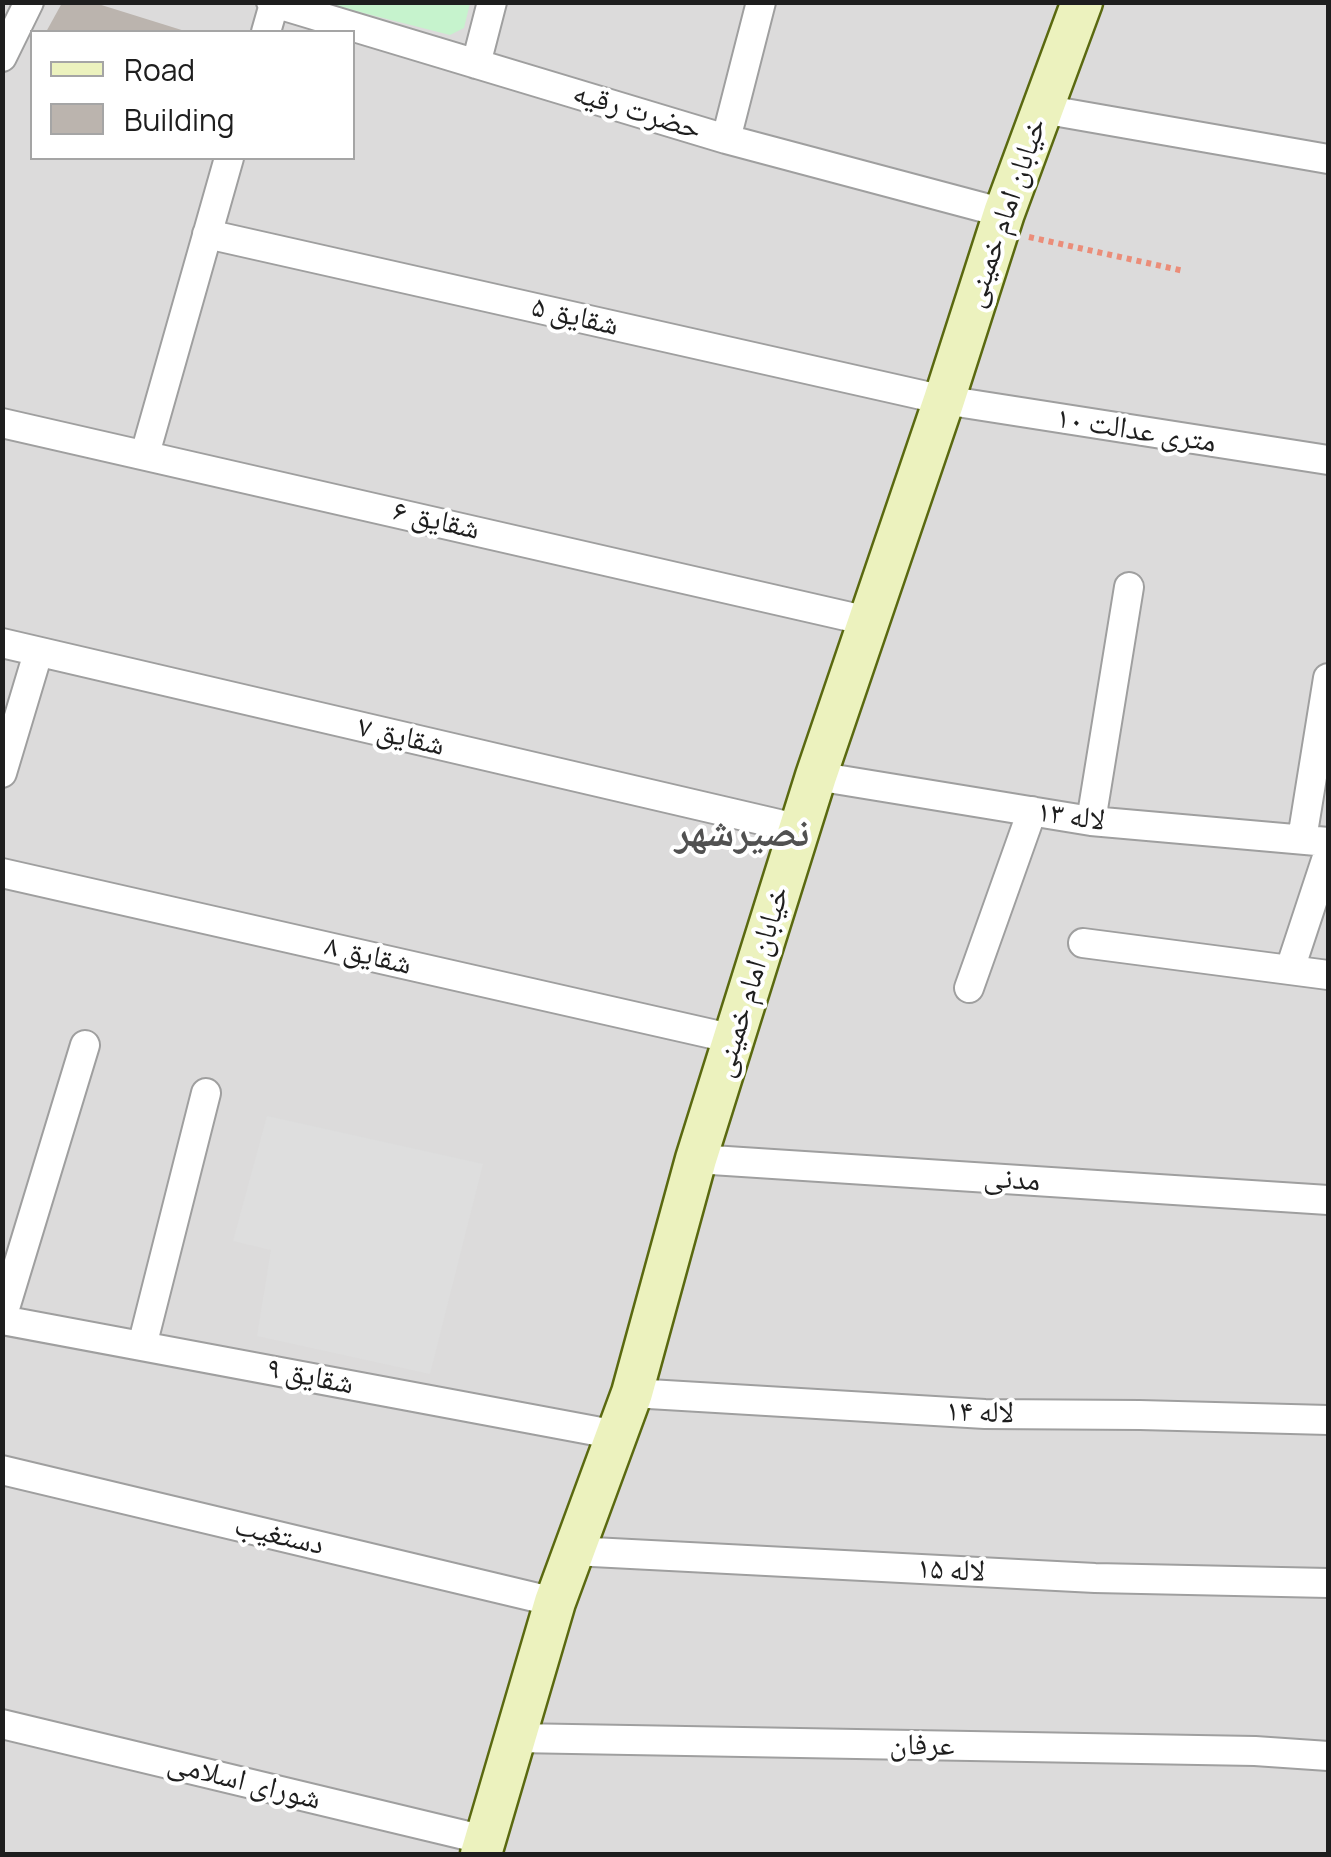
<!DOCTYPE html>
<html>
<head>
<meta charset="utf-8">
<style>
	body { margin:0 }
	#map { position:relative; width:1331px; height:1857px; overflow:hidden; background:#eeebe5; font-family:Manrope,sans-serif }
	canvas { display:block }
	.frame { position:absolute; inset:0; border:5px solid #1e1e1e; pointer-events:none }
	.legend { position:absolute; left:30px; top:30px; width:325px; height:130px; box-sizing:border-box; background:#fff; border:2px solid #a5a5a5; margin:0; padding:12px 18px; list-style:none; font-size:30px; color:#1e1e1e }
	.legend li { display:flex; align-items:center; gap:20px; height:50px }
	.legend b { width:50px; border:2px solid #a5a5a5 }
</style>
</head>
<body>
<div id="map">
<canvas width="1331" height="1857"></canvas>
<div class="frame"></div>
<ul class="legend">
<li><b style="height:12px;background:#ecf2be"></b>Road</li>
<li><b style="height:28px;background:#bbb4ae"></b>Building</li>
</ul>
</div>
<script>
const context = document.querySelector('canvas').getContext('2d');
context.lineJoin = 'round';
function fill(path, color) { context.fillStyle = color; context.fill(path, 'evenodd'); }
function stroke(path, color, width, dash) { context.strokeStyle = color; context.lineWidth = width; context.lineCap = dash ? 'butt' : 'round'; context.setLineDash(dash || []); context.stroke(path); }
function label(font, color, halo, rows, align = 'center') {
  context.font = font + ' Manrope,"Noto Naskh Arabic",sans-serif'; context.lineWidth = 8; context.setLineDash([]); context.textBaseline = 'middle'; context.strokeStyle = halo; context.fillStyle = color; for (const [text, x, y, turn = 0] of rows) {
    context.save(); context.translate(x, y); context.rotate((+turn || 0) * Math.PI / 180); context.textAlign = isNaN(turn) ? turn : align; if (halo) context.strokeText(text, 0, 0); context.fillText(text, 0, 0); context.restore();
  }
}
const residential = new Path2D(`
	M3 3H1328V1854H3ZM32 32H352V158H32Z`);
const park = new Path2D(`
	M324 3H470L464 28 450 35Z`);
const parking = new Path2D(`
	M267 1116 483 1164 430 1374 257 1336 271 1250 233 1241Z`);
const building = new Path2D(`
	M62 3H95L188 32H46Z`);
const path = new Path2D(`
	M1029 237 1184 271`);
const minor = new Path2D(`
	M271 2 726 139 1004 213
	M266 32 274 4
	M2 57 29 2
	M476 64 492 2
	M1042 109 1328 159
	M726 139 761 2
	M207 234 944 400 1328 460
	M2 423 868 621
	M145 454 229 158
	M2 643 800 829
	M2 773 38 653
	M816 776 1091 821 1328 842
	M1091 821 1129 587
	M1302 839 1328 678
	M2 873 734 1039
	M1083 943 1328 975
	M1290 969 1328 854
	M969 988 1032 811
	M696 1159 1328 1200
	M2 1318 85 1045
	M2 1320 617 1435
	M142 1346 206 1093
	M632 1393 985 1414 1140 1415 1328 1420
	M2 1470 555 1602
	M573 1551 1095 1578 1328 1583
	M2 1724 485 1840
	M515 1738 1255 1751 1328 1756`);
const secondary = new Path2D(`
	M481 1854 555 1602 632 1393 696 1159 816 776 944 400 1004 213 1082 2`);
const streetNames = [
	["حضرت رقیه",637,112,17],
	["خیابان امام خمینی",1006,213,-71],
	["شقایق ۵",575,317,13],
	["۱۰ متری عدالت",1136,431,9],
	["شقایق ۶",436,521,13],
	["شقایق ۷",401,737,13],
	["لاله ۱۳",1071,817,8],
	["شقایق ۸",368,956,13],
	["خیابان امام خمینی",752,982,-73],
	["مدنی",1012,1180,4],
	["شقایق ۹",310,1377,11],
	["لاله ۱۴",980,1413,2],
	["دستغیب",279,1536,13],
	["لاله ۱۵",951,1571,3],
	["عرفان",922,1746,1],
	["شورای اسلامی",244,1782,14]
];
const districtNames = [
	["نصیرشهر",742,835]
];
fill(residential, '#dcdbdb');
fill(park, '#c6f3cd');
fill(parking, '#dedede');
fill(building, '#bbb4ae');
stroke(minor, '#9f9f9f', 32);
stroke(secondary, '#5a6910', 45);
stroke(path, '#eb8d79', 6, [5, 5]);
stroke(minor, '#fff', 28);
stroke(secondary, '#ecf2be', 40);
label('30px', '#1e1e1e', '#fff', streetNames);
label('bold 40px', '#515151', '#fff', districtNames);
</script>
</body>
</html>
